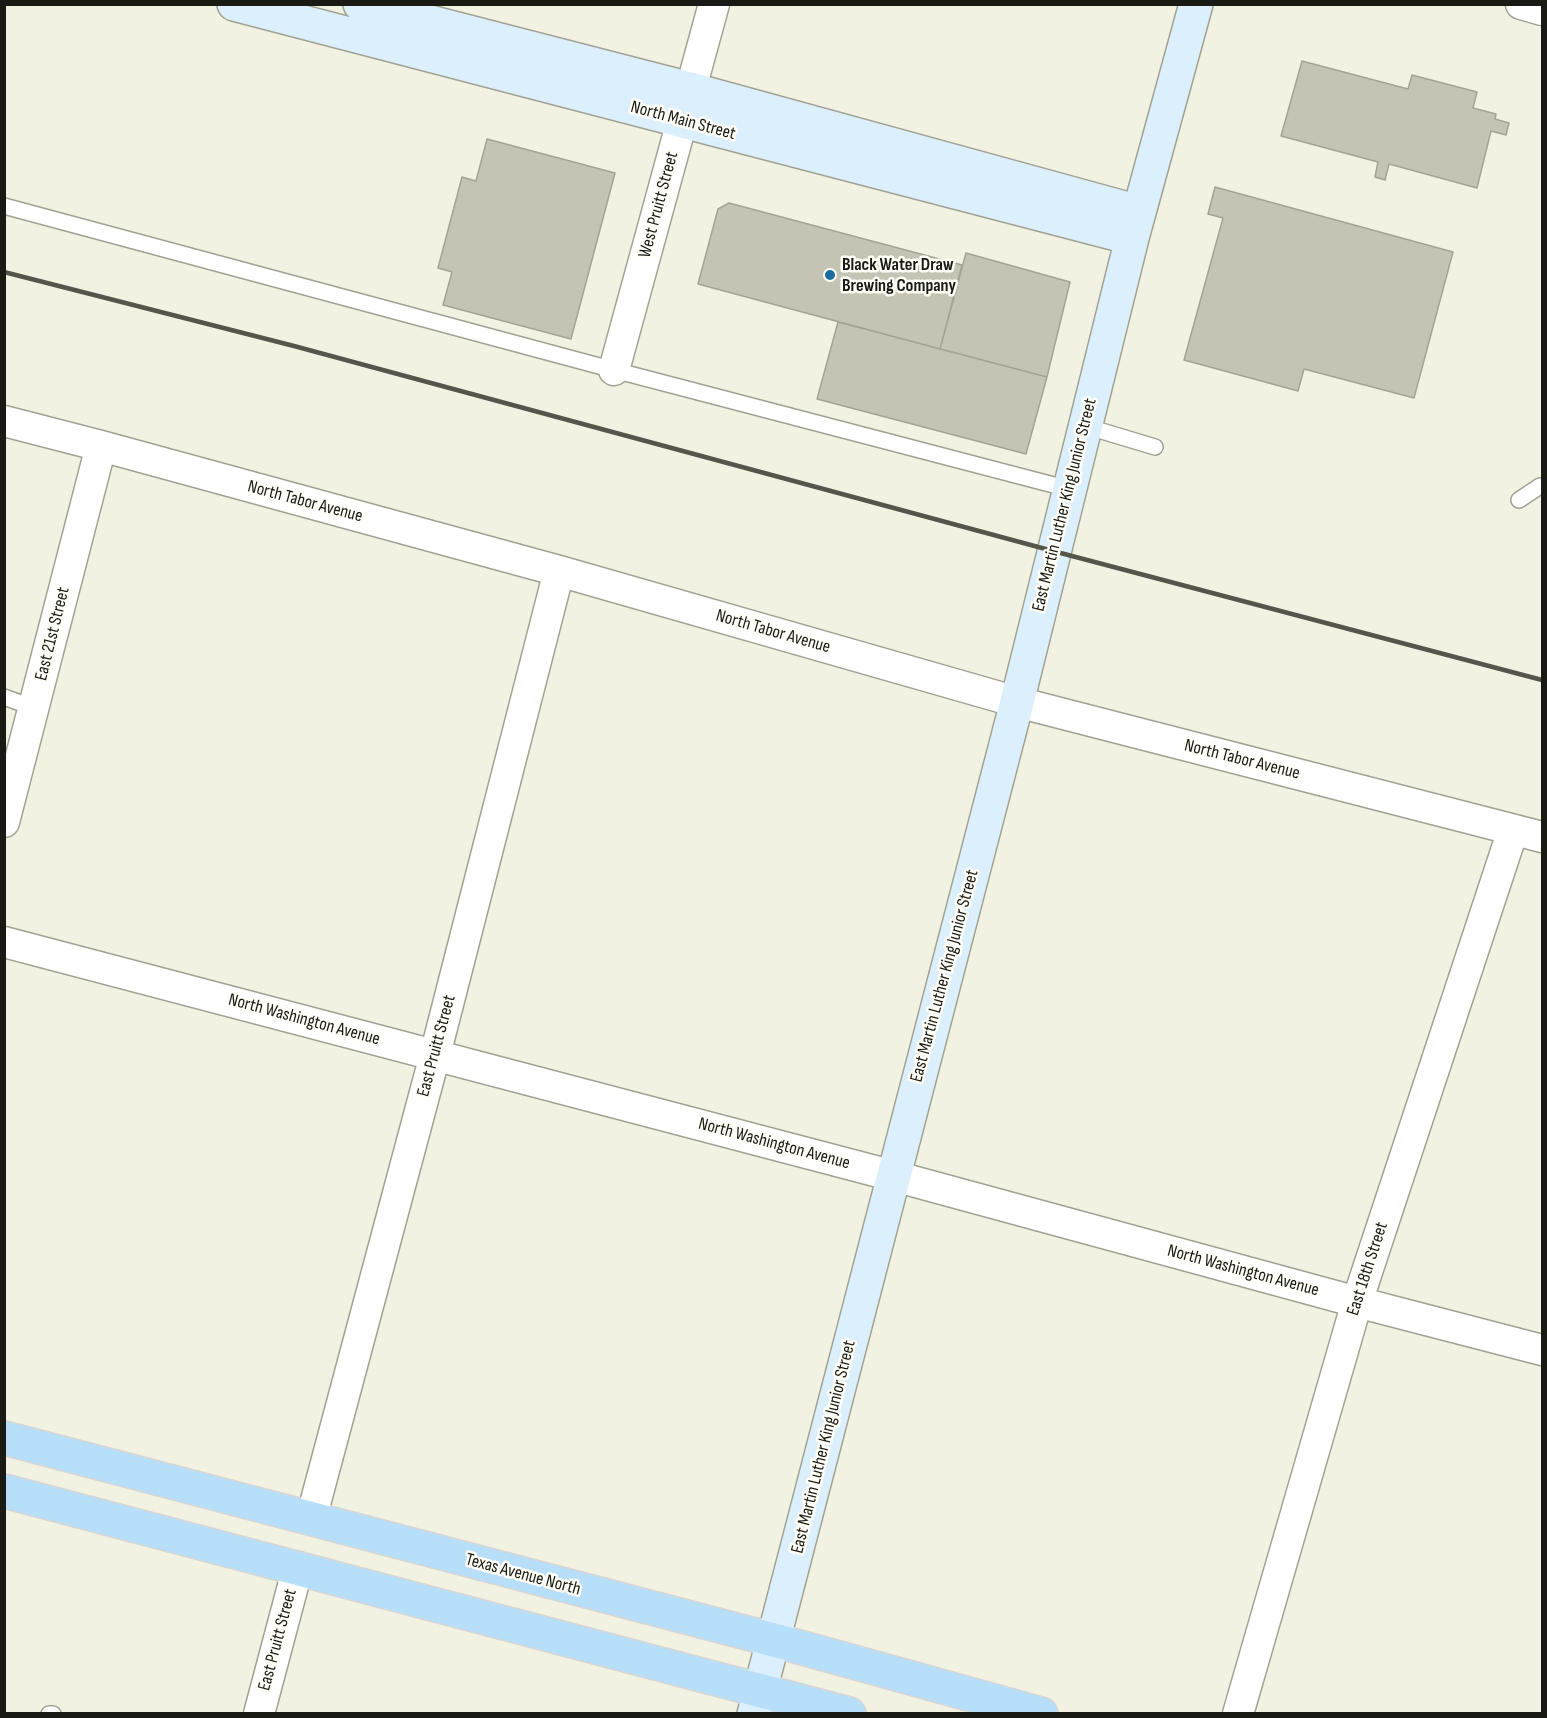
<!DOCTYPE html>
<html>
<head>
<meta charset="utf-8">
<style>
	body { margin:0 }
	#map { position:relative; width:1547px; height:1718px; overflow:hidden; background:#f2f2e2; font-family:"Sofia Sans Condensed",sans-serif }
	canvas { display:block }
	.frame { position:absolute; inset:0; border:6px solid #1a1a14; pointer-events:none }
</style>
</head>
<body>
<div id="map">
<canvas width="1547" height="1718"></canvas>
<div class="frame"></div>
</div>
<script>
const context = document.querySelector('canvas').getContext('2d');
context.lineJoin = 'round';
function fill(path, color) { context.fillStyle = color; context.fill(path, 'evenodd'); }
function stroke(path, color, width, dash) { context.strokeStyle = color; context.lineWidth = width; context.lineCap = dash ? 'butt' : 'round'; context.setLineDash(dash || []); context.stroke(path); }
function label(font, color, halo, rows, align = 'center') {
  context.font = font + ' "Sofia Sans Condensed",sans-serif'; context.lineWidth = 5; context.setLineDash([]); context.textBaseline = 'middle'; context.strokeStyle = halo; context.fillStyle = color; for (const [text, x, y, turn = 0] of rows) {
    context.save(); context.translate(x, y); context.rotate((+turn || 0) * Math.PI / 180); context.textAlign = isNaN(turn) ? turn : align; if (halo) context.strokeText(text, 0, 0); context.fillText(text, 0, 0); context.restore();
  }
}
const building = new Path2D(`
	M1302 61 1408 89 1412 75 1477 92 1473 108 1496 114 1495 119 1509 123 1506 135 1491 131 1477 188 1389 164 1385 180 1375 177 1378 162 1281 136Z
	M487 139 615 173 571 339 443 305 452 272 438 268 462 177 476 181Z
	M1215 187 1453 252 1414 398 1304 369 1298 391 1184 360 1223 218 1208 214Z
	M729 203 962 265 940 349 698 284 718 209Z
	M966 253 1070 282 1047 377 940 349Z
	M838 322 1047 377 1026 454 817 399Z`);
const lane = new Path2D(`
	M4 206 614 370 1069 489
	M1085 426 1155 447
	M1519 500 1540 486 1542 487
	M4 697 34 708
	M49 1714H53`);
const street = new Path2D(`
	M1521 4 1542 10
	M614 370 714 4
	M4 421 101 446 559 571 1017 702 1542 837
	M4 822 101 446
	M4 942 894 1176 1357 1302 1542 1350
	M311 1519 435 1055 559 571
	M259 1714 298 1567
	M1238 1714 1357 1302 1513 830`);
const secondary = new Path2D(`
	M234 4 1132 238
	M360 4 690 89 1139 212
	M754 1714 1017 702 1132 238 1196 4`);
const primary = new Path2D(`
	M4 1438 774 1640 1041 1714
	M4 1491 849 1714`);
const rail = new Path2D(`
	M4 272 294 346 1053 551 1542 680`);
const markers = [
	[830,275,6,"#186f9f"]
];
const streetNames = [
	["North Main Street",683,121,15],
	["West Pruitt Street",659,205,-75],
	["North Tabor Avenue",305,502,15],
	["East Martin Luther King Junior Street",1065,505,-76],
	["North Tabor Avenue",773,632,16],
	["East 21st Street",53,634,-76],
	["North Tabor Avenue",1242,760,14],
	["East Martin Luther King Junior Street",945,976,-75],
	["North Washington Avenue",304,1020,15],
	["East Pruitt Street",437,1046,-75],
	["North Washington Avenue",774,1144,15],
	["East 18th Street",1368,1269,-72],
	["North Washington Avenue",1243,1271,15],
	["East Martin Luther King Junior Street",824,1447,-76],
	["Texas Avenue North",523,1575,15],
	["East Pruitt Street",278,1640,-75]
];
const poiNames = [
	["Black Water Draw",842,265],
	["Brewing Company",842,286]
];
fill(building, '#c4c3b4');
stroke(building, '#a4a495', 1.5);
stroke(lane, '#a2a293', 18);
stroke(street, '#a2a293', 33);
stroke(secondary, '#a2a293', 36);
stroke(primary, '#d6d6d5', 36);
stroke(lane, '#fff', 15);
stroke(street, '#fff', 30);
stroke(secondary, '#dceffc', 33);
stroke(primary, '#b8dff9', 33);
stroke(rail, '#55554c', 4.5);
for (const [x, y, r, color] of markers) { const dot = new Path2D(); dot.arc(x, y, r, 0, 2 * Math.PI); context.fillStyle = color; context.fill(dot); stroke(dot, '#fffff8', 2); }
label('18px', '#1a1a14', '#fffff8', streetNames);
label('bold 18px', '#1a1a14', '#fffff8', poiNames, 'left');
</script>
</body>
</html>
